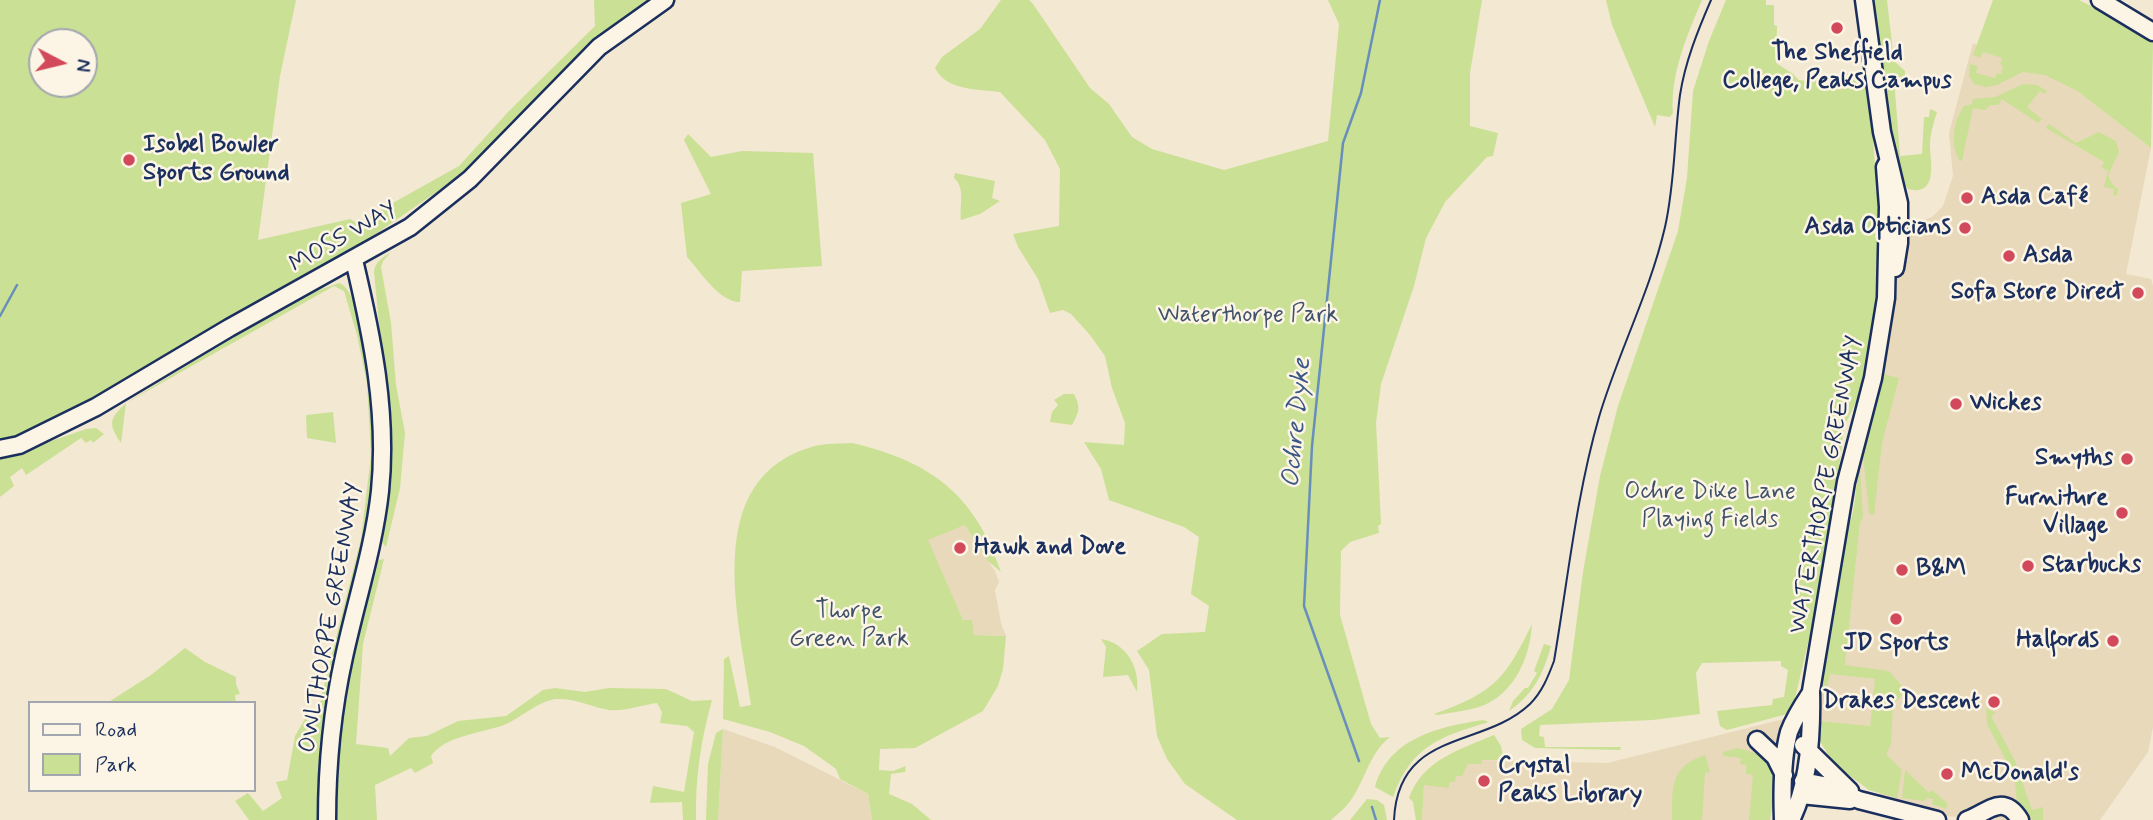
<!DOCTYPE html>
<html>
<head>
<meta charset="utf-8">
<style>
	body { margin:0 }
	#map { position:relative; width:2153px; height:820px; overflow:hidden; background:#f3e8d2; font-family:Mynerve,sans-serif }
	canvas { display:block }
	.legend { position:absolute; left:28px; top:701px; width:228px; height:91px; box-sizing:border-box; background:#fcf5e5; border:2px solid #a2a6af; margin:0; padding:9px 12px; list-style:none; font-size:21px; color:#1b2f5e }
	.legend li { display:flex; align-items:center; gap:14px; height:35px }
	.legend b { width:35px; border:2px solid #a2a6af }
	.north { position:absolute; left:28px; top:28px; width:70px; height:70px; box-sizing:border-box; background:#fcf5e5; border:2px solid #a2a6af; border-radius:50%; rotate:97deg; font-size:19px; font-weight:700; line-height:28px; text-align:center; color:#1b2f5e }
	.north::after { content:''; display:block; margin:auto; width:24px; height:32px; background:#d1495b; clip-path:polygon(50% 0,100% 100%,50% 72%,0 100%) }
</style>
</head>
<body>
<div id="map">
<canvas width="2153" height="820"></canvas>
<ul class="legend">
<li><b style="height:9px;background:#fcf5e5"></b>Road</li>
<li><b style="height:19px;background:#cae095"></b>Park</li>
</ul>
<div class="north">N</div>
</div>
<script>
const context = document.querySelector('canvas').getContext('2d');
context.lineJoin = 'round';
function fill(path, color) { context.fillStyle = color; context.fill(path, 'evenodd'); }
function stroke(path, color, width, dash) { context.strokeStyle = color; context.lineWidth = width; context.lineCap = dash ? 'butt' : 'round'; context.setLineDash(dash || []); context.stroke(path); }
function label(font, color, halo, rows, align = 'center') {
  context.font = font + ' Mynerve,sans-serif'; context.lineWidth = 5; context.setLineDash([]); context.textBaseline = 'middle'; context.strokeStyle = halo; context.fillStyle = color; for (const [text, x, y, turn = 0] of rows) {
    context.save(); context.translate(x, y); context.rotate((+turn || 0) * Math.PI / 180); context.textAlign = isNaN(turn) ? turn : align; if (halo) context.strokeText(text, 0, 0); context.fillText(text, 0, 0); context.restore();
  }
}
const built = new Path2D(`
	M1984 42 2077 91 2151 148 2126 274 2151 279 2153 286V727L2148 752 2100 820H2003L1930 815 1879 799 1889 677 1844 671 1860 524V451L1883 372 1888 324 1903 240 1913 224 1932 217 1943 206 1953 176 1949 133 1973 43 1982 47Z
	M965 525 995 571 999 582 995 590 1001 623 1006 636 974 635 963 620 927 540Z
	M1823 673 1876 679 1870 727 1818 721Z
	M1784 719 1770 820H1422L1424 785 1449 782 1468 764 1482 760 1607 763Z
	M723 729 775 747 868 794 872 820H718Z`);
const green = new Path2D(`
	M0 0H296L280 76 258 240 350 219 357 223 459 166 509 111 595 26 594 0H649L589 46 461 175 338 260 72 412 0 444ZM42 42H84V84H42Z
	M1001 0H1029L1033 4 1090 88 1109 104 1132 137 1152 149 1224 170 1328 141 1339 24 1328 0H1482L1470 73V126L1498 133 1493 156 1487 157 1445 202 1426 238 1414 286 1381 384 1376 423 1381 524 1378 526 1379 533 1350 542 1341 551 1340 615 1371 724 1380 738 1390 737C1368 754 1365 783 1348 804 1343 810 1336 815 1331 820H1237L1185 784 1167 759 1157 736 1149 670 1137 651 1162 634 1205 632 1209 606 1191 594 1199 537 1184 527 1109 500 1101 469 1084 442 1124 445 1125 423 1112 388 1105 356 1090 335 1071 314 1063 310 1050 313 1038 279 1018 247 1013 234 1059 226 1060 169 1045 140 1000 92C979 89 946 91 935 68L942 57 980 29Z
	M1606 0H1702C1687 36 1670 74 1673 113L1670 117 1657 115 1655 127 1612 25Z
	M1726 0H1766V5H1774V25L1777 26 1776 63 1793 74 1799 80 1814 82 1819 76 1856 73 1865 81 1873 138 1879 222 1880 259 1872 332 1858 398 1844 427 1838 476 1812 626 1794 703 1787 714 1727 730 1720 726 1717 711 1772 705 1773 699 1784 697 1788 670 1781 666V661L1702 663 1696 673 1700 714 1653 720 1540 725 1539 736 1544 737 1545 747H1621L1620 750 1535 748 1522 740 1521 729 1552 709 1569 680 1583 572 1600 476 1618 406 1678 231 1687 178 1693 91 1709 41Z
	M1871 0H1887L1894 61 1905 71V77L1894 78 1900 156 1922 154 1924 117H1929L1930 109 1937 112C1934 122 1930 134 1930 145 1930 161 1939 197 1908 189 1902 182 1903 174 1895 168Z
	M1993 0H2079L2113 17 2153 43 2151 148 2077 91 2045 75 2023 72 1997 85 1986 87 1974 84 1969 76 1970 64 1978 66 1976 73 1995 78 1997 73 2001 74 2003 66 2000 64 2002 58 1983 52 1980 58 1973 55Z
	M2023 84 2037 85 2047 91 2045 94 2040 91 2027 107 2042 119 2038 123 2002 99 1998 105H1990L1985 110 1973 108 1962 161 1959 160C1950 143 1953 122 1964 106L1972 104 1973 99 1995 97Z
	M2049 124 2076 143 2099 132 2116 141 2119 152 2108 175 2112 184 2118 189 2117 195 2113 196 2114 189 2104 187 2108 170 2101 168 2104 162 2046 128Z
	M688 134 711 157 742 151 813 153 822 266 742 271 740 302C719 302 700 271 687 257L681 203 711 194 684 140Z
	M955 173 995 181 992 198 1000 201 980 214 961 220C959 206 966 188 954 178Z
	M391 252 383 261 381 267 391 323 396 385 405 433 400 488 386 547 379 539 389 425 374 272C375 262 383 257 391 252Z
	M339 283C352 288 354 307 358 319 377 376 379 440 374 499 372 524 363 549 358 572 339 654 315 736 320 820H249L235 801 248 793 263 811 282 798 276 782 287 780 295 736 309 712 317 713 361 539 371 455 367 383 357 335 344 291 334 286 126 403 121 443C108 424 109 419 126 403L275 311 319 290Z
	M1884 374 1899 378 1882 443 1874 515 1869 514 1863 455Z
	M1064 394H1074C1081 408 1079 412 1072 425L1050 422 1052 412 1058 405 1054 400Z
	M333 412 336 443 307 438 306 415Z
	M96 428 104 434 93 443 91 440 86 443 81 438 26 475 22 468 10 477 14 486 0 497V459L86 429Z
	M852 443C930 461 975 494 1001 572L988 561 965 525 928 540 963 620H972L974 635 1006 636 1003 669 998 686 983 711 915 748 880 749 879 770 893 771 906 766 905 772 891 774 889 794 912 804 931 820H872L868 794 840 779 836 769 804 746 770 732 723 719 724 659 729 656 740 707 751 705C739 619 699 477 815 446 827 443 840 444 852 443Z
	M1860 468 1863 516 1860 524 1845 665 1889 671 1906 691 1893 705 1891 744 1886 754 1902 770 1897 798 1869 790 1834 764 1816 735 1818 721 1870 726 1875 679 1830 674 1827 688 1820 687 1843 536C1858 514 1853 491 1860 468Z
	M384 559 363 644 356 744 388 748 390 756 409 738 427 736 458 721 506 716 543 690 555 688 585 692 609 688 666 689 692 701 712 700C701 739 695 779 696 820H683L682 802 650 803 653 786 684 792 694 732 687 726 660 723 662 712 657 703C642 705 623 712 609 710 592 707 575 698 556 699 538 701 521 718 504 725 482 733 444 736 431 756L433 763 415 773 411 768 375 785 377 820H332L336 728 353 644 373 567 379 560Z
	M1532 624C1530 657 1515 693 1482 706 1468 711 1452 712 1438 715L1434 714C1493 693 1505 680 1532 624Z
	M1101 639C1127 643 1140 668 1137 692L1128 675 1103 677 1106 647Z
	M1544 644 1551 646C1543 674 1534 694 1509 711L1513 701 1525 688H1528L1537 673 1534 671Z
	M185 648 205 662 236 677V684L240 694 235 695 236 703H107L151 675Z
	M1986 708 1996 713 1991 716 2015 761 2032 810 2043 807V820H2033L2021 811 2017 803 2015 783 2008 764 1987 724Z
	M1483 720 1489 722C1441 736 1411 746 1393 797L1375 787C1389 738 1438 727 1483 720Z
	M723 729 718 820H706L708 764 716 733Z
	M1494 735 1501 746 1504 760H1482V764H1468L1462 776H1456L1455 782H1449V788L1424 785 1422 820H1416L1413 802 1409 798C1422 760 1461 749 1494 735Z
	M1737 748C1783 757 1776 782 1770 820H1749L1753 775 1746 774V765L1740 764 1741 758 1723 756V752Z
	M1705 755 1710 772 1705 773 1702 820H1672C1672 788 1670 766 1705 755Z
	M1905 770 1929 793 1932 790 1948 804 1946 809 1932 804 1933 799 1927 798 1924 801 1902 798Z
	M1367 799 1377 800 1384 805 1387 820H1350Z`);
const stream = new Path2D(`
	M0 316 17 285
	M1359 761 1304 606 1312 446 1343 143 1361 93 1380 0
	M1372 807 1376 820`);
const secondary = new Path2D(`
	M1864 0 1882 132 1899 203V243L1895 268
	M2100 0 2153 32
	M0 449 19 445 96 407 229 328 410 227 470 179 599 47 665 0
	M1757 740 1775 757 1784 775
	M1803 745 1850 791
	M1803 781 1828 786 1859 800 1937 820
	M1801 795 1850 800
	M327 820C327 764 332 711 344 657 356 601 374 547 380 491 388 412 372 336 354 260
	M1783 820C1782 794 1782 758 1789 732 1794 719 1802 706 1810 694
	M1791 820C1809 784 1812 731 1811 691L1846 482 1873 378 1886 298 1888 207 1885 167 1888 162
	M1967 820C1987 813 2003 792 2020 820`);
const tram = new Path2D(`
	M1394 820C1398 729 1483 749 1530 704 1542 692 1548 677 1554 661 1568 579 1576 497 1599 417 1618 353 1650 292 1665 227 1675 183 1674 139 1680 95 1685 62 1698 30 1711 0`);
const markers = [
	[1837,28,7,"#d1495b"],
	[129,160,7,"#d1495b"],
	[1967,198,7,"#d1495b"],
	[1965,228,7,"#d1495b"],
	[2009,256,7,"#d1495b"],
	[2138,293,7,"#d1495b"],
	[1956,404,7,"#d1495b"],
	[2127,459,7,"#d1495b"],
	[2122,513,7,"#d1495b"],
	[960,548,7,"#d1495b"],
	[2028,566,7,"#d1495b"],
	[1902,570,7,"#d1495b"],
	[1896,619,7,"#d1495b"],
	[2113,641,7,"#d1495b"],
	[1994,702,7,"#d1495b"],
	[1947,774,7,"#d1495b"],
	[1484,781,7,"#d1495b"]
];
const poiNames = [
	["The Sheffield",1837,54,"center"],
	["College, Peaks Campus",1837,82,"center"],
	["Isobel Bowler",143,146],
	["Sports Ground",143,174],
	["Asda Café",1981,198],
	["Asda Opticians",1951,228,"right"],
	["Asda",2023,256],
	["Sofa Store Direct",2124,293,"right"],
	["Wickes",1970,404],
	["Smyths",2113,459,"right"],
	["Furniture",2108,499,"right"],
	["Village",2108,527,"right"],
	["Hawk and Dove",974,548],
	["Starbucks",2042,566],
	["B&M",1916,570],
	["Halfords",2099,641,"right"],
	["JD Sports",1896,644,"center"],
	["Drakes Descent",1980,702,"right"],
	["Crystal",1498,767],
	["Peaks Library",1498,795],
	["McDonald's",1961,774]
];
const streetNames = [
	["MOSS WAY",344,238,-30],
	["WATERTHORPE GREENWAY",1827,485,-79],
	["OWLTHORPE GREENWAY",332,618,-80]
];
const parkNames = [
	["Waterthorpe Park",1248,316],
	["Ochre Dike Lane",1710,493],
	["Playing Fields",1710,521],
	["Thorpe",849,612],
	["Green Park",849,640]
];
const waterNames = [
	["Ochre Dyke",1298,423,-85]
];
fill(built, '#e8d9bb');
fill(green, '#cae095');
stroke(stream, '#688fbb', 2.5);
stroke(secondary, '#1b2f5e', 21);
stroke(secondary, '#fcf5e5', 16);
stroke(tram, '#1b2f5e', 2);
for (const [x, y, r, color] of markers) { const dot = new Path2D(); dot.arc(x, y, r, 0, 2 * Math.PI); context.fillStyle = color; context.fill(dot); stroke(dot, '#fcf5e5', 2.5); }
label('bold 24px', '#1b2f5e', '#fcf5e5', poiNames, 'left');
label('24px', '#1b2f5e', '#fcf5e5', streetNames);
label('24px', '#3e5269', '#fcf5e5', parkNames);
label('italic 26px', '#3b5785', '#fcf5e5', waterNames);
</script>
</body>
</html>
